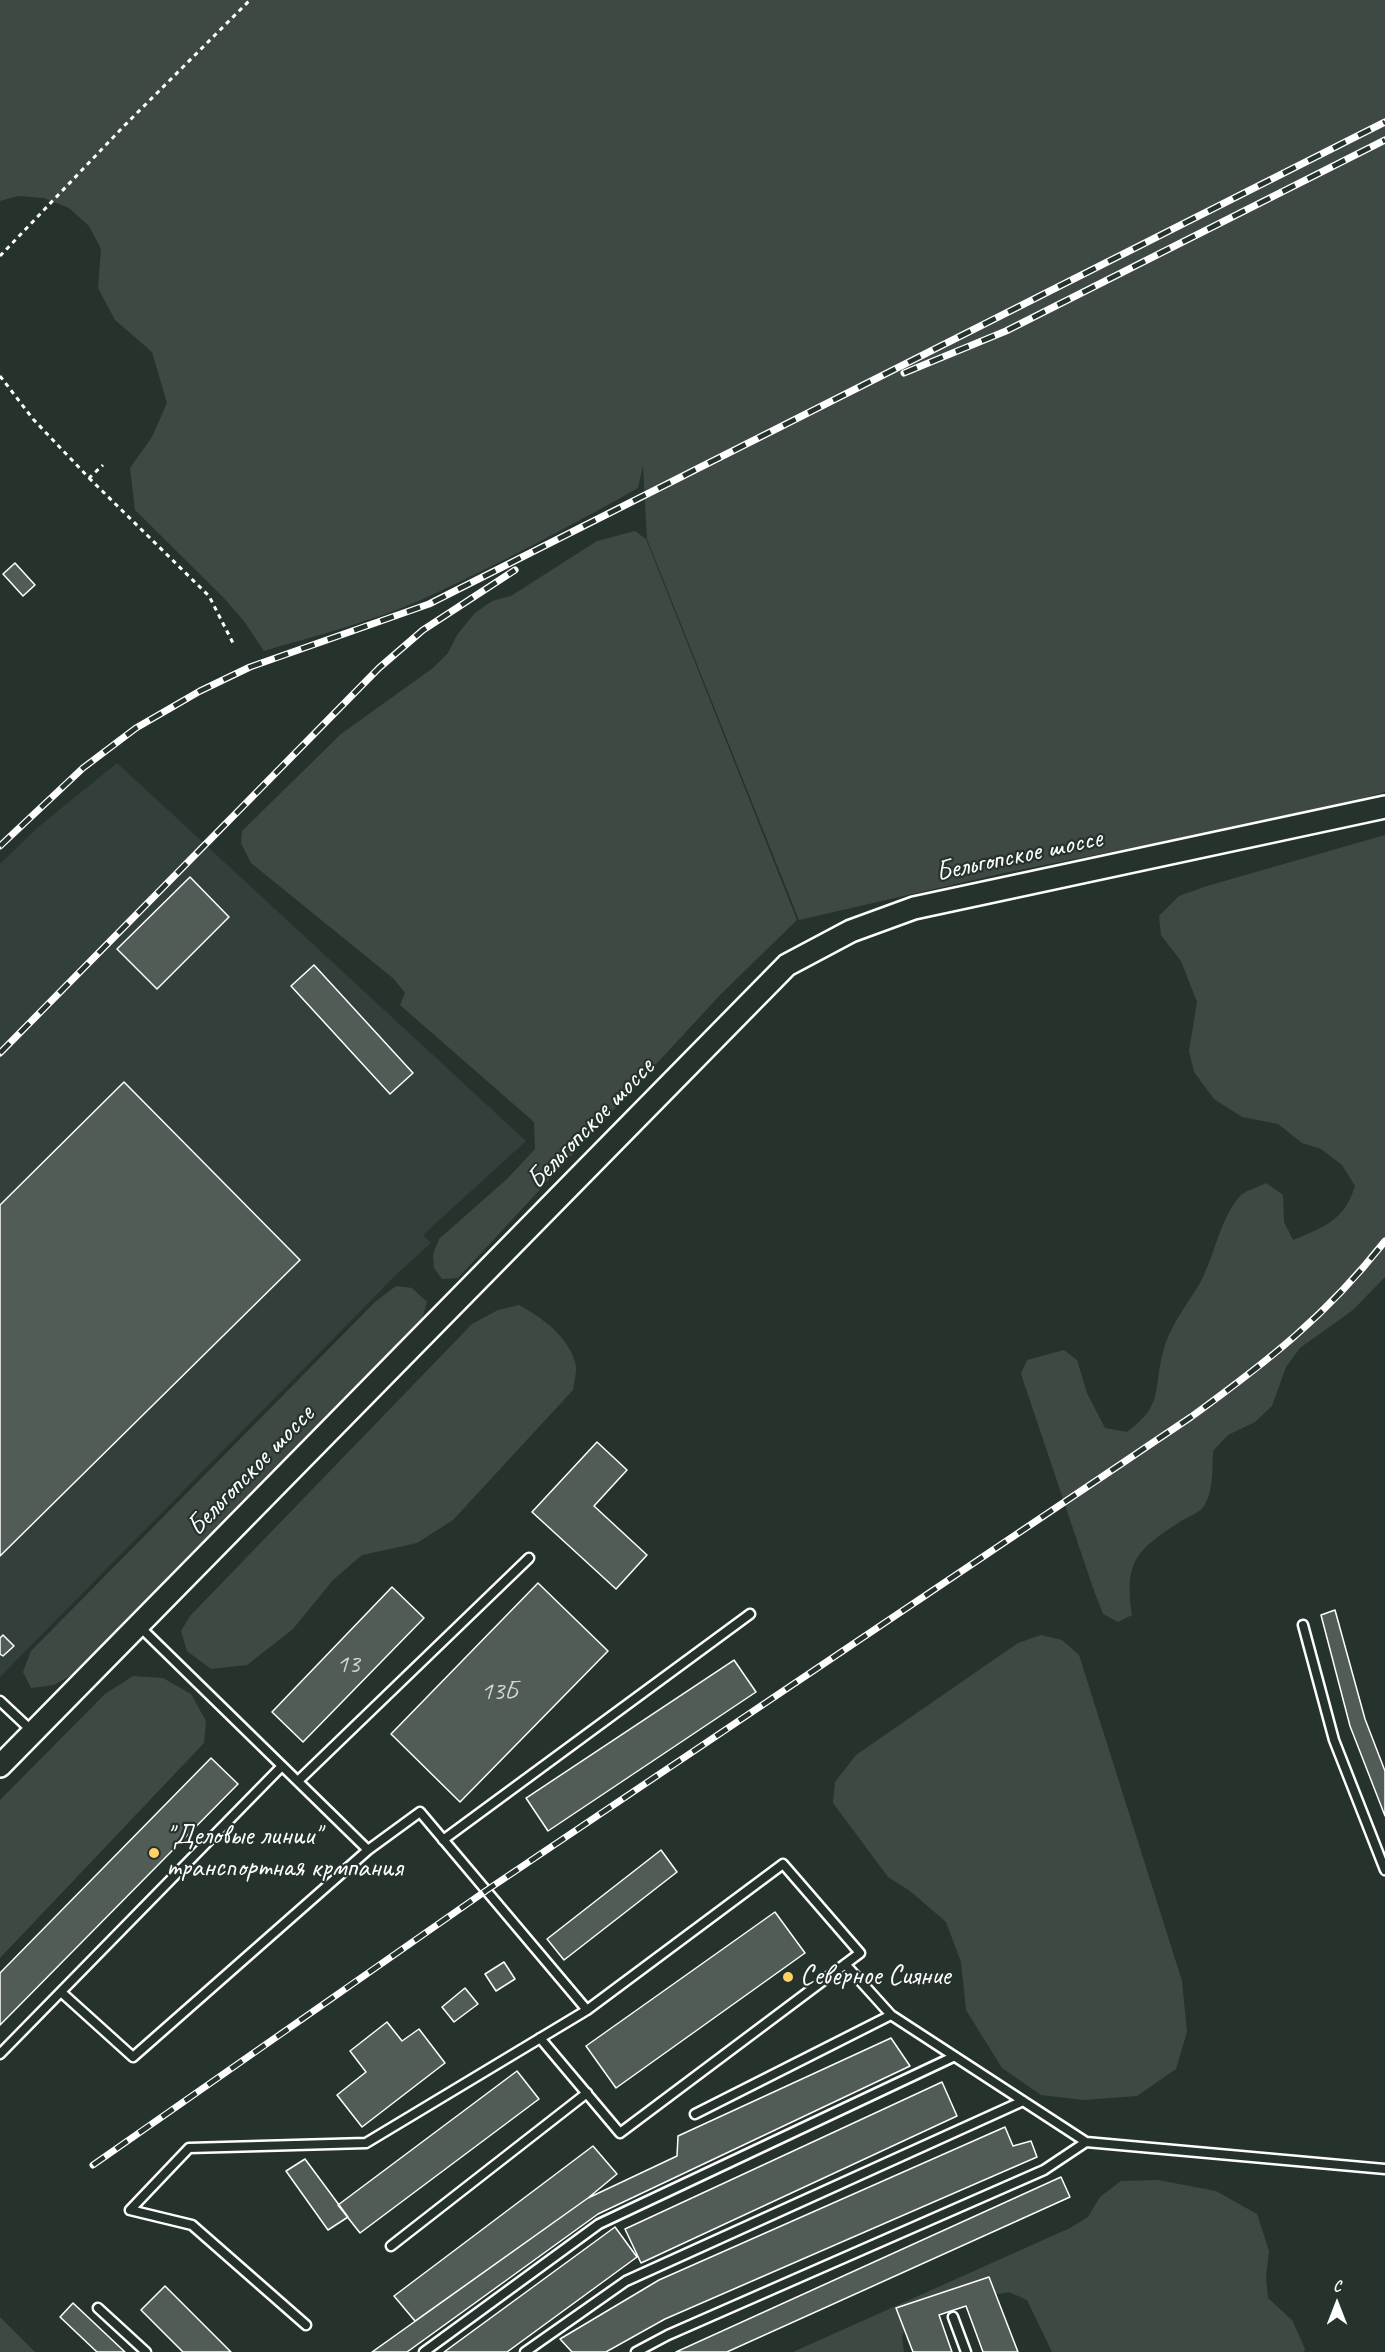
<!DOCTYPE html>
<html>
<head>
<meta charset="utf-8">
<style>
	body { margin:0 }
	#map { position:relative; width:1385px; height:2352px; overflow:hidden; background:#26332d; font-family:Caveat,sans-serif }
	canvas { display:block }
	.north { position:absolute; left:1307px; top:2274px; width:60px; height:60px; -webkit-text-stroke:4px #26332d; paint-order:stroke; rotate:0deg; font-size:16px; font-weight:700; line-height:24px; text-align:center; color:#fff }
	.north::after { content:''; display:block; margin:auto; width:21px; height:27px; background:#fff; clip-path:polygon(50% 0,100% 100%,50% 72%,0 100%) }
</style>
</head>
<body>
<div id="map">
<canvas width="1385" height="2352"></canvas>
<div class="north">С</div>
</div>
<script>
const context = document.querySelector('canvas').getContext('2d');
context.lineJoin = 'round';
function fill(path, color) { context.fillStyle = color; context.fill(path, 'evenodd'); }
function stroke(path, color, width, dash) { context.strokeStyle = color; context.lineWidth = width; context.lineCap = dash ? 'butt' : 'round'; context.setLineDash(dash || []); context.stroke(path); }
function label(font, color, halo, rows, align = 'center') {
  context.font = font + ' Caveat,sans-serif'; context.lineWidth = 4.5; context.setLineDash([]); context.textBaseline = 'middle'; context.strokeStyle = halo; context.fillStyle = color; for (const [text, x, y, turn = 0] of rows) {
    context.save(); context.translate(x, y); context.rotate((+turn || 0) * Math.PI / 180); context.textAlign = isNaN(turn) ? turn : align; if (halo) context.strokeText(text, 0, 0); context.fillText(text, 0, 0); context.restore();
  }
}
const built = new Path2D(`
	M117 763 526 1141 423 1235 431 1243 398 1273 0 1677V864L37 828Z`);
const green = new Path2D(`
	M0 0H1385V792L1318 811 1004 873 799 920 647 539 643 466 638 488C567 528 495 566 421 600 371 622 317 635 264 651L244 621 222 596 135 510 130 468 152 437 167 403 152 352 115 320 98 288 101 249 89 226 69 208 44 198 18 196 0 201Z
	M635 531 646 539 797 920 721 994 458 1278 442 1279 434 1268 433 1254 439 1239 507 1179 535 1149 534 1122 400 1005 405 993 394 979 251 863 241 843 242 831 341 734 433 668 448 653 457 635 475 613 492 601 511 596 597 541Z
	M1385 835V1277L1353 1310 1300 1348 1286 1367 1272 1406 1255 1422 1228 1435 1213 1451C1212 1468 1214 1490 1204 1506 1201 1512 1188 1517 1181 1521 1137 1550 1124 1560 1132 1615L1118 1622 1103 1614 1093 1588 1021 1374 1027 1360 1064 1350 1077 1360 1087 1393 1105 1428 1127 1432C1164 1405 1153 1390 1163 1352 1171 1323 1186 1307 1200 1283 1214 1258 1221 1215 1241 1195 1247 1190 1259 1187 1266 1183L1283 1195 1284 1222 1293 1240C1324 1227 1344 1221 1355 1186L1342 1165 1321 1149 1302 1143 1278 1124 1242 1117 1214 1099 1194 1072 1189 1051 1197 1002 1181 961 1161 935 1159 916 1179 896 1207 886Z
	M396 1286 412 1288 427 1302 420 1326 77 1672 54 1685 31 1688 23 1672 31 1651 375 1302Z
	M519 1305C542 1318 567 1335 575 1362 578 1369 574 1382 573 1390L453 1520 417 1543 362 1555 333 1580 293 1629 247 1665 211 1669 187 1651 181 1631 190 1616 472 1324 498 1310Z
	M1041 1635 1062 1640 1079 1655 1182 1981 1187 2032 1176 2069 1137 2096 1083 2100 1041 2095 1002 2068 966 2010 961 1962 946 1922 910 1891 888 1877 833 1803 835 1782 856 1755 1018 1643Z
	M133 1676 163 1678 191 1694 206 1721 204 1743 0 1958V1800L105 1694Z
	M1158 2180 1216 2191 1257 2214 1269 2251 1266 2277 1268 2298 1292 2320 1305 2349 1304 2352H1052L1027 2300 1009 2292 981 2297 907 2320 902 2337 904 2352H793L1070 2228 1088 2217 1100 2197 1121 2181Z
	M0 2317 35 2352H0Z`);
const building = new Path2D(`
	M15 563 35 585 23 596 3 574Z
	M190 877 229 917 157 989 117 949Z
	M314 965 413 1073 390 1094 291 986Z
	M124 1082 300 1260 0 1556V1205Z
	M597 1442 627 1470 594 1506 647 1555 616 1589 532 1512Z
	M538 1583 608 1651 460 1802 391 1734Z
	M392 1587 424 1618 303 1742 272 1712Z
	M1335 1610 1365 1719 1385 1771V1816L1350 1726 1321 1615Z
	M3 1635 14 1646 3 1656 0 1654V1638Z
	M734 1660 756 1692 548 1831 526 1798Z
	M211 1758 238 1784 0 2025V1973Z
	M661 1850 677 1872 564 1960 547 1939Z
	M775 1912 805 1953 616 2088 586 2046Z
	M504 1962 515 1979 496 1991 485 1974Z
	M465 1988 478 2004 454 2022 442 2007Z
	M387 2022 402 2041 419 2029 445 2063 362 2127 337 2095 366 2072 350 2051Z
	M891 2038 910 2066 598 2214 407 2352H372L588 2198 677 2156 678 2136Z
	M517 2071 539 2099 360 2233 338 2205Z
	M942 2082 957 2116 641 2263 625 2229Z
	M1005 2127 1013 2146 1031 2141 1037 2157 665 2319 606 2352H572L560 2339 659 2280Z
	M593 2146 617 2174 588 2198 415 2321 394 2296Z
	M305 2159 348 2217 328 2230 286 2171Z
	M1061 2177 1070 2197 727 2352H676Z
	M615 2227 637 2257 507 2352H444Z
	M989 2277 1018 2352H983L966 2306 939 2315 952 2352H913L896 2308Z
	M165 2286 231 2352H183L141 2310Z
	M73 2303 125 2352H97L60 2317Z`);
const path = new Path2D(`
	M0 256 124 126 250 0
	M0 376 33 419 89 478 103 465
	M89 478 209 596 234 645`);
const service = new Path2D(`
	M1303 1625 1334 1740 1385 1870
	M139 1626 368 1850
	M0 1701 33 1732
	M298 1781 529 1558
	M443 1840 750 1614
	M845 1964 891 2015
	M61 1992 133 2057 368 1850 420 1812 587 2010
	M0 2054 282 1766
	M695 2114 891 2015 1086 2142 1385 2169
	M391 2246 587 2093
	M98 2308 146 2352
	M953 2317 966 2352
	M306 2325 192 2225 130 2210 189 2148 366 2143 587 2010 783 1864 860 1953 620 2133 540 2038
	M424 2352 599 2224 953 2057
	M525 2352 626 2281 1023 2101
	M636 2352 668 2335 1044 2170 1086 2142`);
const tertiary = new Path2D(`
	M0 1766 787 965 851 931 914 908 1385 807`);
const rail = new Path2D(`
	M904 373 1006 331 1385 140
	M0 846 83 768 136 728 200 691 250 667 429 604 1385 122
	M0 1053 379 668 423 630 515 570
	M93 2165 487 1890 1191 1417C1268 1361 1326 1316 1385 1241`);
const markers = [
	[154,1853,6,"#ffd166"],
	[788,1977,6,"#ffd166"]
];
const numberNames = [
	["13",348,1665],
	["13Б",499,1692]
];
const streetNames = [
	["Бельгопское шоссе",1019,856,-12],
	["Бельгопское шоссе",591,1124,-46],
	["Бельгопское шоссе",251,1471,-46]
];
const poiNames = [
	["\"Деловые линии\"",166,1837],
	["транспортная крмпания",166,1869],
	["Северное Сияние",800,1977]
];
fill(built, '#333f3a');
fill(green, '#3e4944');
fill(building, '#515c57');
stroke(building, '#fff', 1.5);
stroke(service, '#fff', 13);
stroke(tertiary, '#fff', 26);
stroke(path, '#fff', 3, [4.5, 4.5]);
stroke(service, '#26332d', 8);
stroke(tertiary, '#26332d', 21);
stroke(rail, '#fff', 7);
stroke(rail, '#26332d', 4.5, [14]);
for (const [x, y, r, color] of markers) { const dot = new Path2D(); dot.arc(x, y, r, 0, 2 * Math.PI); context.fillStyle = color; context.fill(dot); stroke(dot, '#26332d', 2); }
label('26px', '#d4d6d5', null, numberNames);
label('28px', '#fff', '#26332d', streetNames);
label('28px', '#fff', '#26332d', poiNames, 'left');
</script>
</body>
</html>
